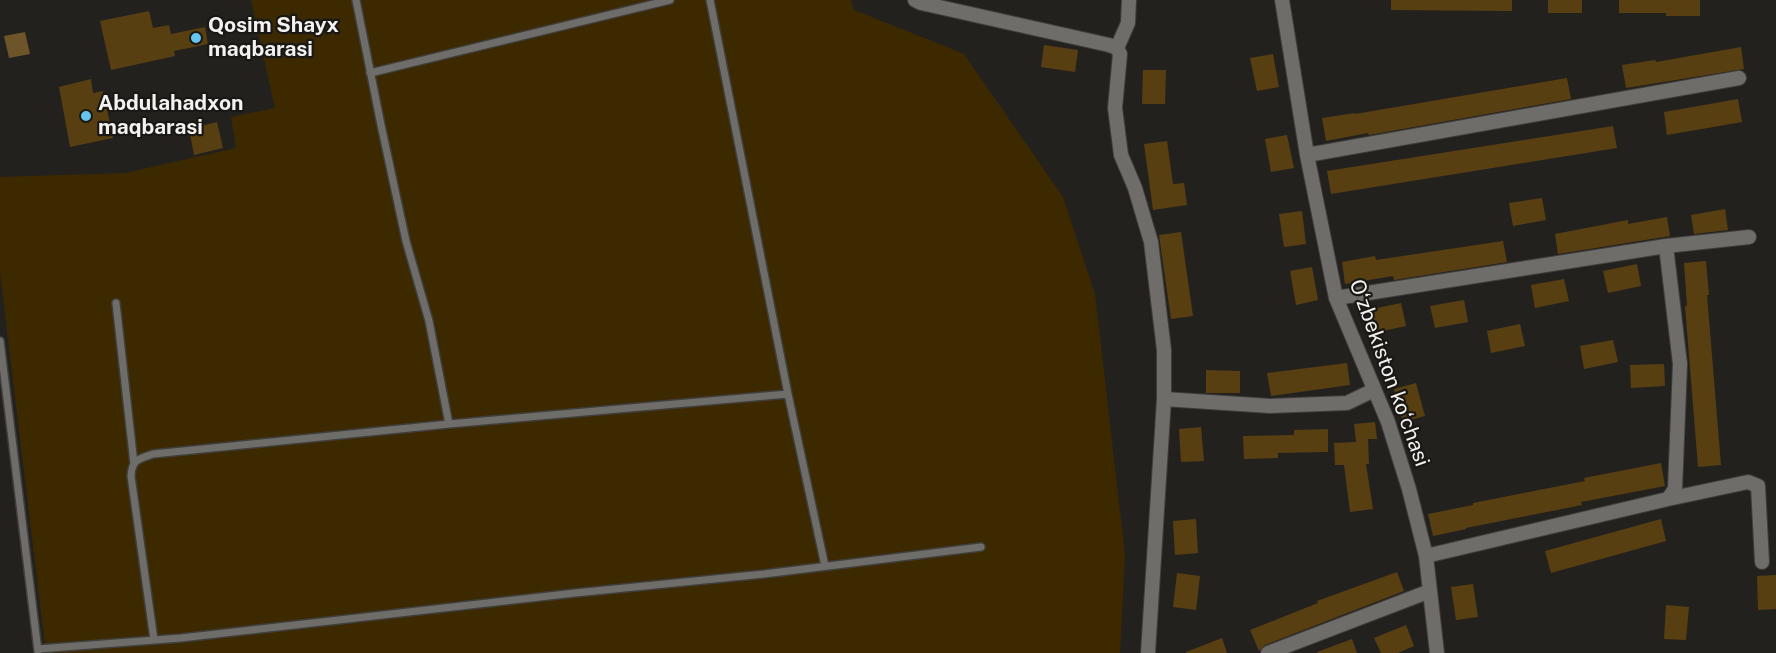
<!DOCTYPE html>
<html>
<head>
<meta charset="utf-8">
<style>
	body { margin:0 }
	canvas { display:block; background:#23211e }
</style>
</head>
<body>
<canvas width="1776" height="653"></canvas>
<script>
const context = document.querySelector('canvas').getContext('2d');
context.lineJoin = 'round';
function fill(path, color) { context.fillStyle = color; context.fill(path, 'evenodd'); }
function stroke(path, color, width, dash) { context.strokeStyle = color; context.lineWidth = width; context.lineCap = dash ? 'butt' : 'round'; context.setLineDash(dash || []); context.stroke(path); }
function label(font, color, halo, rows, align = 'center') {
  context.font = font + ' "Public Sans",sans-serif'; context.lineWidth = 4.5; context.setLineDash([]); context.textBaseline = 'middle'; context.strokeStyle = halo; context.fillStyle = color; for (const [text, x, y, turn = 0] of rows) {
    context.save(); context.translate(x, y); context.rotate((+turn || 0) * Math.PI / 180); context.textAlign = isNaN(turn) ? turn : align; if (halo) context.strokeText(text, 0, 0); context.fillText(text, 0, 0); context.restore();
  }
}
const green = new Path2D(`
	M251 0H851L854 10 964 54 1063 197 1095 294 1125 555 1120 653H46L0 272V177L125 173 236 148 231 117 275 108Z`);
const water = new Path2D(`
	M25 32 30 54 9 58 4 36Z`);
const building = new Path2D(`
	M1391 0H1512V11L1391 10Z
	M1548 0H1582V13H1548Z
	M1619 0H1700V16H1666V13H1619Z
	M149 11 153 28 169 25 171 34 205 27 208 44 174 51 175 56 111 70 100 21Z
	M1044 45 1078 50 1075 72 1041 67Z
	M1741 47 1744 69 1626 88 1622 65 1655 60 1656 62Z
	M1273 54 1279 87 1257 91 1250 58Z
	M1143 70H1166L1165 104H1142Z
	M1567 78 1571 99 1369 135 1368 133 1326 141 1322 118 1355 113V114Z
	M91 79 93 93 103 91 113 138 70 147 59 87Z
	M1738 99 1742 122 1667 135 1664 112Z
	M217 122 223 148 194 155 189 129Z
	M1613 126 1617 148 1331 194 1327 171Z
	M1287 135 1294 168 1271 172 1265 139Z
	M1167 141 1173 184 1184 183 1187 205 1153 210 1144 144Z
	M1542 198 1546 220 1513 226 1509 203Z
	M1725 209 1728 230 1694 234 1691 215Z
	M1302 211 1306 244 1284 247 1279 214Z
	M1667 217 1670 236 1558 254 1555 234 1628 220V224Z
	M1181 232 1193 316 1171 319 1159 235Z
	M1503 241 1507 262 1394 280 1393 276 1345 284 1342 262 1375 256 1376 260Z
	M1706 261 1709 295H1707L1721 465 1698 467 1685 306H1687L1684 263Z
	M1637 264 1641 286 1608 293 1603 271Z
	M1312 267 1318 300 1296 305 1290 271Z
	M1564 279 1569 301 1535 308 1531 285Z
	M1464 300 1468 322 1435 328 1430 306Z
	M1401 303 1406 326 1373 333 1368 310Z
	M1520 324 1525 346 1491 353 1487 331Z
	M1613 340 1618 362 1584 369 1580 346Z
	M1347 363 1350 385 1271 396 1267 373Z
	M1664 364 1665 386 1631 388 1630 365Z
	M1206 370 1240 371V393H1206Z
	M1416 383 1425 416 1403 422 1394 389Z
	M1375 422 1377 439H1368L1369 464H1366L1373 509 1350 512 1344 465H1335L1334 443 1356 442 1354 424Z
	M1201 427 1204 461 1181 462 1179 429Z
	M1328 429V452L1278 453V458L1244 459 1243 436 1294 435V430Z
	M1661 463 1665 486 1581 502 1582 505 1466 528V529L1433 536 1428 514 1473 505V503L1585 481 1584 478Z
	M1196 519 1198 553 1175 555 1173 521Z
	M1661 519 1666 541 1551 573 1545 551Z
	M1397 572 1404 591 1265 645 1259 651 1250 630 1318 603 1317 601Z
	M1177 573 1200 576 1196 610 1173 607Z
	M1776 575V609L1758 610 1757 576Z
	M1473 584 1478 617 1456 620 1451 587Z
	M1666 605 1689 607 1686 640 1664 639Z
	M1406 625 1414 646 1398 653H1381L1374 638Z
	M1222 638 1227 653H1186V652Z
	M1352 639 1357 653H1318L1317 652Z`);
const service = new Path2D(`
	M356 0 381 125 406 241 429 321 449 424
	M710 0 788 394 825 566
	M370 73 670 0
	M116 303 134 464
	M0 341 38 651
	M154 640 131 476C132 459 139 459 153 454L449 424 788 394
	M38 649 181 638 575 593 764 574 981 547`);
const minor = new Path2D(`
	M915 0 921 3 1109 45 1117 48 1120 54 1115 108 1121 155 1135 188 1151 242 1164 350V399L1148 653
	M1282 0 1307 155 1336 298 1388 422 1409 489 1426 556 1437 653
	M1117 48 1128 23 1129 0
	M1307 155 1739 78
	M1336 298 1666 246 1749 237
	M1164 399 1270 406 1347 403 1374 390
	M1668 499 1748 482 1758 486 1762 562
	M1426 556 1668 499 1675 489 1680 364 1666 246
	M1268 653 1430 591`);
const markers = [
	[196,38,6,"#67c4ef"],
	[86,116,6,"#67c4ef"]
];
const poiNames = [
	["Qosim Shayx",208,26],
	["maqbarasi",208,50],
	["Abdulahadxon",98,104],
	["maqbarasi",98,128]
];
const streetNames = [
	["O‘zbekiston ko‘chasi",1389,373,70]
];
fill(green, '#3d2900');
fill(water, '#6e5529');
fill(building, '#573f11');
stroke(service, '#3f3e3b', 10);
stroke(minor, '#3f3e3b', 16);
stroke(service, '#6f6d6a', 7);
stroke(minor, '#6f6d6a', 14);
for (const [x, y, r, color] of markers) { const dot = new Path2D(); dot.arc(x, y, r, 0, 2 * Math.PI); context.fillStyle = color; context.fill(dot); stroke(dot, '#1a1815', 2); }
label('bold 21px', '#f3f2f0', '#1a1815', poiNames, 'left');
label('21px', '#f3f2f0', '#1a1815', streetNames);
</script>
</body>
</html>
